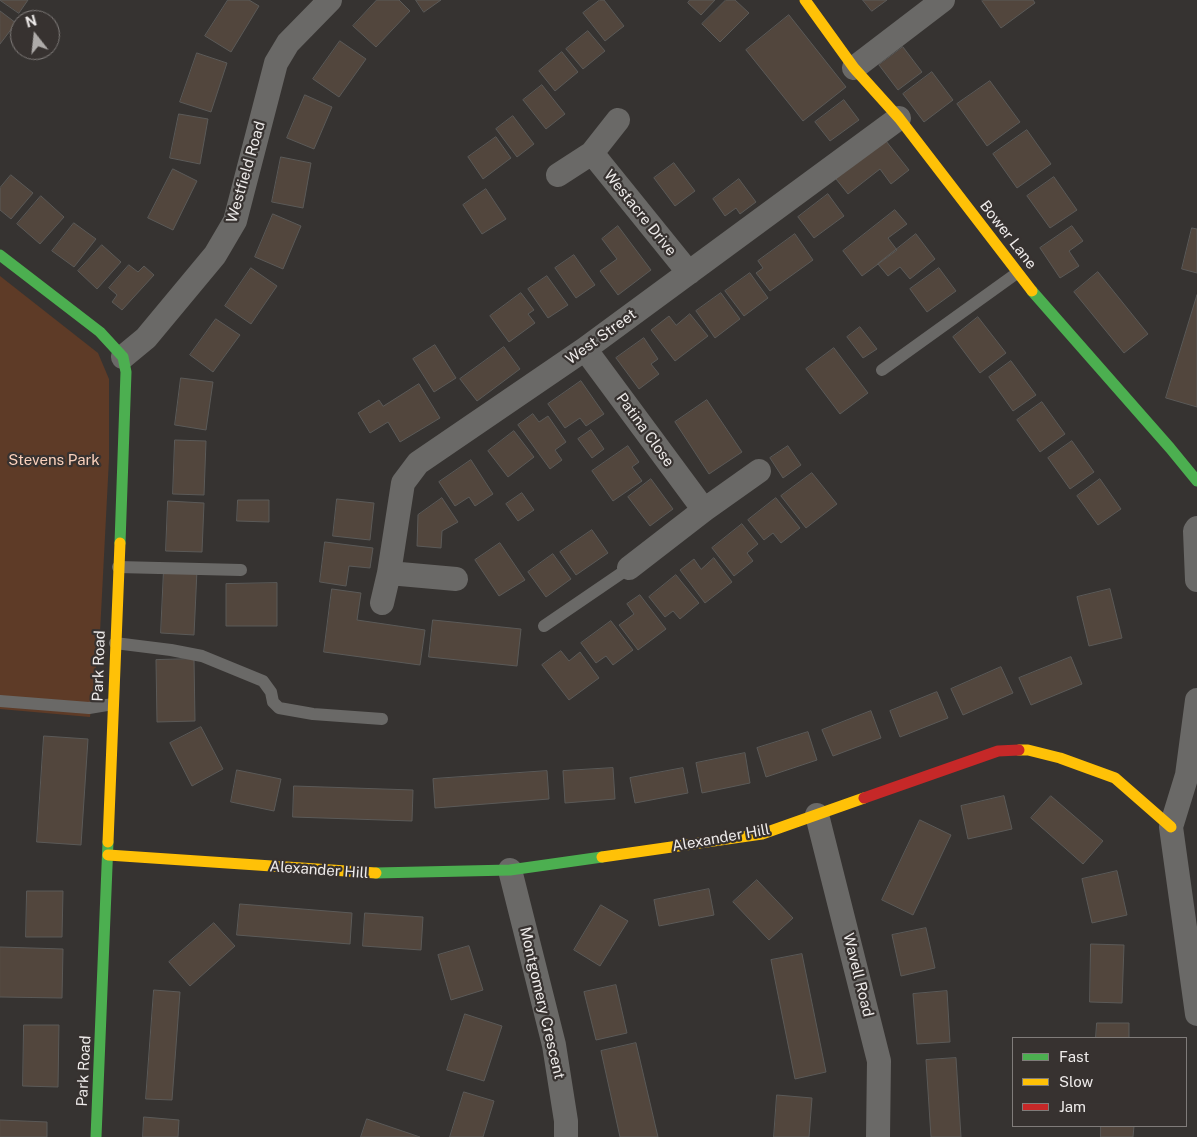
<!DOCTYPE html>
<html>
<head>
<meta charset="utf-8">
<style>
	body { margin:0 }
	#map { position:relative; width:1197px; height:1137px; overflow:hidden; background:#363331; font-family:"Public Sans",sans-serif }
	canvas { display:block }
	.legend { position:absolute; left:1012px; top:1037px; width:175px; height:90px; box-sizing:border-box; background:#373230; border:1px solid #807c7a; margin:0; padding:6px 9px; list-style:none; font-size:15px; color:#eeebea }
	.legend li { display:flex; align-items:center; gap:10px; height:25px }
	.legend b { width:25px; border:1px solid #807c7a }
	.north { position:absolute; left:10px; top:10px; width:50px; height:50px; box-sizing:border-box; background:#373230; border:1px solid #807c7a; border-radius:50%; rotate:344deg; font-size:14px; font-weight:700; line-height:20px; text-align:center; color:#eeebea }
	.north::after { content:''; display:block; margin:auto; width:18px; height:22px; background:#aeaba9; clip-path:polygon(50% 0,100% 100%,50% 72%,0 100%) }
</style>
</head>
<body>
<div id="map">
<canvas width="1197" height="1137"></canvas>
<ul class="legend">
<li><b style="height:6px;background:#4caf50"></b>Fast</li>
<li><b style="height:6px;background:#ffc107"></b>Slow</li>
<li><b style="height:6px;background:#c62828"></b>Jam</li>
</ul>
<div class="north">N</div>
</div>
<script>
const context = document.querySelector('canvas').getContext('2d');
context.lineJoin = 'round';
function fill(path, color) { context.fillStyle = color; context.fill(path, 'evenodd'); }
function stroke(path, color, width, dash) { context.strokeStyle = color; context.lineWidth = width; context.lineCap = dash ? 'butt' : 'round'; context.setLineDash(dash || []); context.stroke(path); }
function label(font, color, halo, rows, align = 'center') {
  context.font = font + ' "Public Sans",sans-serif'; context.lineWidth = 4.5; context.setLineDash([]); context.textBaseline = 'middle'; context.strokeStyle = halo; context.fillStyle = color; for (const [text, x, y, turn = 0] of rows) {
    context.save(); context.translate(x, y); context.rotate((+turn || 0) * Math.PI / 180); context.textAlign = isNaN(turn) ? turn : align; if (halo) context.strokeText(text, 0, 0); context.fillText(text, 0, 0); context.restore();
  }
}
const green = new Path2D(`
	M0 276 98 353 109 379V459L100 633 90 717 0 709Z`);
const building = new Path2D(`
	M0 0H28L19 13Z
	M228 0H249L259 6 231 52 205 36Z
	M377 0H399L410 11 376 47 353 26Z
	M416 0H441L424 12Z
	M600 0H604L624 26 605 41 583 13Z
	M690 0H715L701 15 688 3Z
	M726 0H735L749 13 720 42 702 24Z
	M863 0H887L872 11Z
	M983 0H1033L1035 3 1001 28 982 1Z
	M0 11 16 23 0 44Z
	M789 15 846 87 803 121 746 50Z
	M588 31 605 51 583 69 566 49Z
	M340 41 366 59 339 97 313 79Z
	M903 47 922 72 898 90 879 65Z
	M562 52 578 72 555 91 539 71Z
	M197 53 227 63 211 112 180 102Z
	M932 72 953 100 924 122 903 94Z
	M990 81 1020 122 987 146 957 104Z
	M542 85 565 114 546 129 523 100Z
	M305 95 332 107 314 149 287 138Z
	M844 100 859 120 830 141 815 122Z
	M179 114 208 119 200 164 170 158Z
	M513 116 534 144 517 157 496 129Z
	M1027 130 1051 164 1017 188 993 154Z
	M496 137 511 158 483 179 468 157Z
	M886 141 909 170 891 184 880 169 848 194 836 179Z
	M281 157 311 163 303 208 272 202Z
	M674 163 695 191 675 206 654 178Z
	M173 169 197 181 173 230 148 218Z
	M11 175 33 193 11 219 0 210V188Z
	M1054 177 1077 210 1050 228 1027 196Z
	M739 179 756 202 740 214 736 208 725 216 713 199Z
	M486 189 506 219 482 234 463 205Z
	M828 194 844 216 814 238 798 217Z
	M41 196 64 217 40 244 17 224Z
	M895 210 907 224 888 238 897 250 862 276 843 251Z
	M273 214 301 226 283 269 255 257Z
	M74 223 96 239 74 267 52 251Z
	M618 226 651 270 618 295 600 271 617 259 602 239Z
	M1072 226 1083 241 1069 251 1079 266 1060 278 1040 248Z
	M1192 228 1197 229V273L1182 269Z
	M795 234 813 260 770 291 756 273 763 268 758 261Z
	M916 234 935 259 910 279 900 267 888 276 878 264Z
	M102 245 121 262 97 289 78 271Z
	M574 255 595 285 576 298 555 268Z
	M129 265 138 272 144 266 154 275 122 310 112 302 117 295 109 288Z
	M251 268 277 286 251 324 225 306Z
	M939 268 956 291 927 312 910 289Z
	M1098 272 1148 334 1124 353 1074 292Z
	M750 273 768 298 744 316 725 291Z
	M547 276 568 305 548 318 528 289Z
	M521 293 534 310 528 314 535 323 509 342 490 316Z
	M721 293 740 319 715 338 696 311Z
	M1197 295V407L1166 398Z
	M690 314 708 336 675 361 651 330 669 316 676 325Z
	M978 317 1006 353 980 373 953 337Z
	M216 319 240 335 213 372 190 355Z
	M860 327 877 349 863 358 847 337Z
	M644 338 658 359 651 364 659 374 639 389 616 358Z
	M435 345 456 378 434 392 413 359Z
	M504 347 520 369 477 401 460 379Z
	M834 348 868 393 840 414 806 369Z
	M1011 361 1036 395 1013 411 989 377Z
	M181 378 213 382 206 430 175 425Z
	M581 381 604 414 586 426 580 418 565 428 548 404Z
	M419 384 440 418 400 442 388 422 370 433 358 413 379 400 383 406Z
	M707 400 742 452 709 474 675 422Z
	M1042 402 1065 434 1040 452 1017 420Z
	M533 414 539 422 548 416 566 442 555 450 562 460 550 469 518 425Z
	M591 430 604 449 592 458 578 439Z
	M514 431 534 457 508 477 488 451Z
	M175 440 206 441 204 495 173 494Z
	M1072 441 1094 472 1070 489 1048 458Z
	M628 446 639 462 632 467 642 481 613 501 592 471Z
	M788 446 801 465 783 478 770 458Z
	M471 460 493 494 475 506 469 497 455 506 439 482Z
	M812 473 837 504 806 528 781 496Z
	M651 479 673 509 650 526 628 497Z
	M1100 479 1121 509 1098 525 1077 496Z
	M522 493 534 510 518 521 506 504Z
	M442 498 458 522 442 531 441 548 417 546 418 515Z
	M776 498 800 528 781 543 773 533 764 540 748 520Z
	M337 499 374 503 370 540 333 536Z
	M238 500H269V522L237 521Z
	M168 501 204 503 202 552 166 551Z
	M742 524 758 544 747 553 753 561 734 576 712 548Z
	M592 530 608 553 576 575 560 552Z
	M325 542 373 548 370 568 349 566 346 586 320 582Z
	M500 543 525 580 499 596 475 560Z
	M553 554 571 579 546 597 528 572Z
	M714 558 732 582 705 603 680 570 694 559 701 569Z
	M164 569 197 570 194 635 161 633Z
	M676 575 699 603 680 619 673 611 665 617 649 597Z
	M277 583V626H226V584Z
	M332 589 361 593 357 620 425 630 420 665 324 652Z
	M1110 589 1122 638 1089 646 1077 597Z
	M640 595 666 629 638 650 619 625 634 614 627 604Z
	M433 620 521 629 517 666 429 657Z
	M611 621 633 650 613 665 606 656 596 663 581 643Z
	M561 651 569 661 580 652 599 678 569 700 542 665Z
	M1071 657 1082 684 1031 705 1019 678Z
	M194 659 195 721 157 722 156 660Z
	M1001 667 1013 693 963 715 951 689Z
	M937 692 948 718 900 737 890 711Z
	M871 711 881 738 833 756 822 730Z
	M201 727 223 769 192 786 170 743Z
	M808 732 817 760 766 777 757 748Z
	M44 736 88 739 81 845 37 842Z
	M745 753 750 783 702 793 696 763Z
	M613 768 615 799 565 803 563 771Z
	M683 768 688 793 635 803 630 778Z
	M237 770 281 779 274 811 231 802Z
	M547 771 549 799 435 808 433 779Z
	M294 786 413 790 412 821 293 817Z
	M1004 796 1012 829 968 839 961 806Z
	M1051 796 1103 841 1083 864 1031 818Z
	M920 820 951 835 913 915 882 900Z
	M1117 871 1127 915 1092 923 1082 879Z
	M757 880 793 918 769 940 733 902Z
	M709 889 714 915 659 926 654 900Z
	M27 891H63L62 937H26Z
	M240 904 352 913 350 944 237 935Z
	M601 905 628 921 600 966 574 950Z
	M365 913 423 917 421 950 363 946Z
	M214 923 235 946 190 986 169 962Z
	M926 928 935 968 901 976 892 935Z
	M1091 944 1124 945 1122 1003 1090 1002Z
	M469 946 483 990 451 1000 438 955Z
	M0 947 63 949 62 998 0 997Z
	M802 954 826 1072 795 1079 771 960Z
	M616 985 627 1033 596 1040 584 992Z
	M154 990 180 992 172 1100 146 1099Z
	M947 991 950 1042 917 1044 913 994Z
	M465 1014 502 1026 484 1081 447 1070Z
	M1097 1023H1129V1038H1096Z
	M24 1025H59L58 1087 23 1086Z
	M636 1043 658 1137H620L601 1051Z
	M956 1058 961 1137H931L926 1060Z
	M464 1092 494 1101 483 1137H450Z
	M777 1095 812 1098 809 1137H774Z
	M144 1117 179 1120 178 1137H143Z
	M367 1119 420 1137H361Z
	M0 1120 47 1122V1137H0Z
	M1101 1126H1134L1133 1137H1101Z`);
const lane = new Path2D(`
	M882 370 1017 273
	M118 567 241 570
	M544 626 629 568
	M115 643 171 650 202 656 263 681 271 692 273 702 279 708 313 714 382 719
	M0 701 89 708 113 704`);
const street = new Path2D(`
	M854 68 943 0
	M592 153 689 273
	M558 175 592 153 618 120
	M585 349 704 510
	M123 357 146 338 215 255 235 221 276 63 288 43 330 0
	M1197 528 1195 531 1197 580
	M629 568 704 510 759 471
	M389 573 456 579
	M382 603 389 573 403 483 418 463 585 349 899 118
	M1197 700 1187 775 1171 827 1197 1014
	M817 815 879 1061 878 1137
	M510 870 554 1045 566 1121V1137`);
const fast = new Path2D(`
	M0 255 100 332 123 357 126 372 120 543
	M1032 291 1170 448 1197 481
	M376 873 510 870 602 857
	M96 1137 108 842`);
const slow = new Path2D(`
	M805 0 854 68 899 118 1032 291
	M1019 750H1028L1060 758 1115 778 1171 827
	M108 842 120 543
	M108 855 376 873
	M602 857 762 834 864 798`);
const jam = new Path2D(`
	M864 798 998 751 1019 750`);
const streetNames = [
	["Westfield Road",246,172,-74],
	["Westacre Drive",640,213,51],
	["Bower Lane",1008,235,52],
	["West Street",601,337,-36],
	["Patina Close",645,430,54],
	["Park Road",99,666,-88],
	["Alexander Hill",721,838,-10],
	["Alexander Hill",319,870,4],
	["Wavell Road",858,975,76],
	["Montgomery Crescent",542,1003,77],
	["Park Road",84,1071,-87]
];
const parkNames = [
	["Stevens Park",54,460]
];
fill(green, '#5e3b27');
fill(building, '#52463d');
stroke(building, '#5b5a58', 1);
stroke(lane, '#6a6967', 12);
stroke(street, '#6a6967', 24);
stroke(fast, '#4caf50', 11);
stroke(slow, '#ffc107', 11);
stroke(jam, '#c62828', 11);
label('15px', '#eeebea', '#373230', streetNames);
label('15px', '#fad1bc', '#373230', parkNames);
</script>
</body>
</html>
